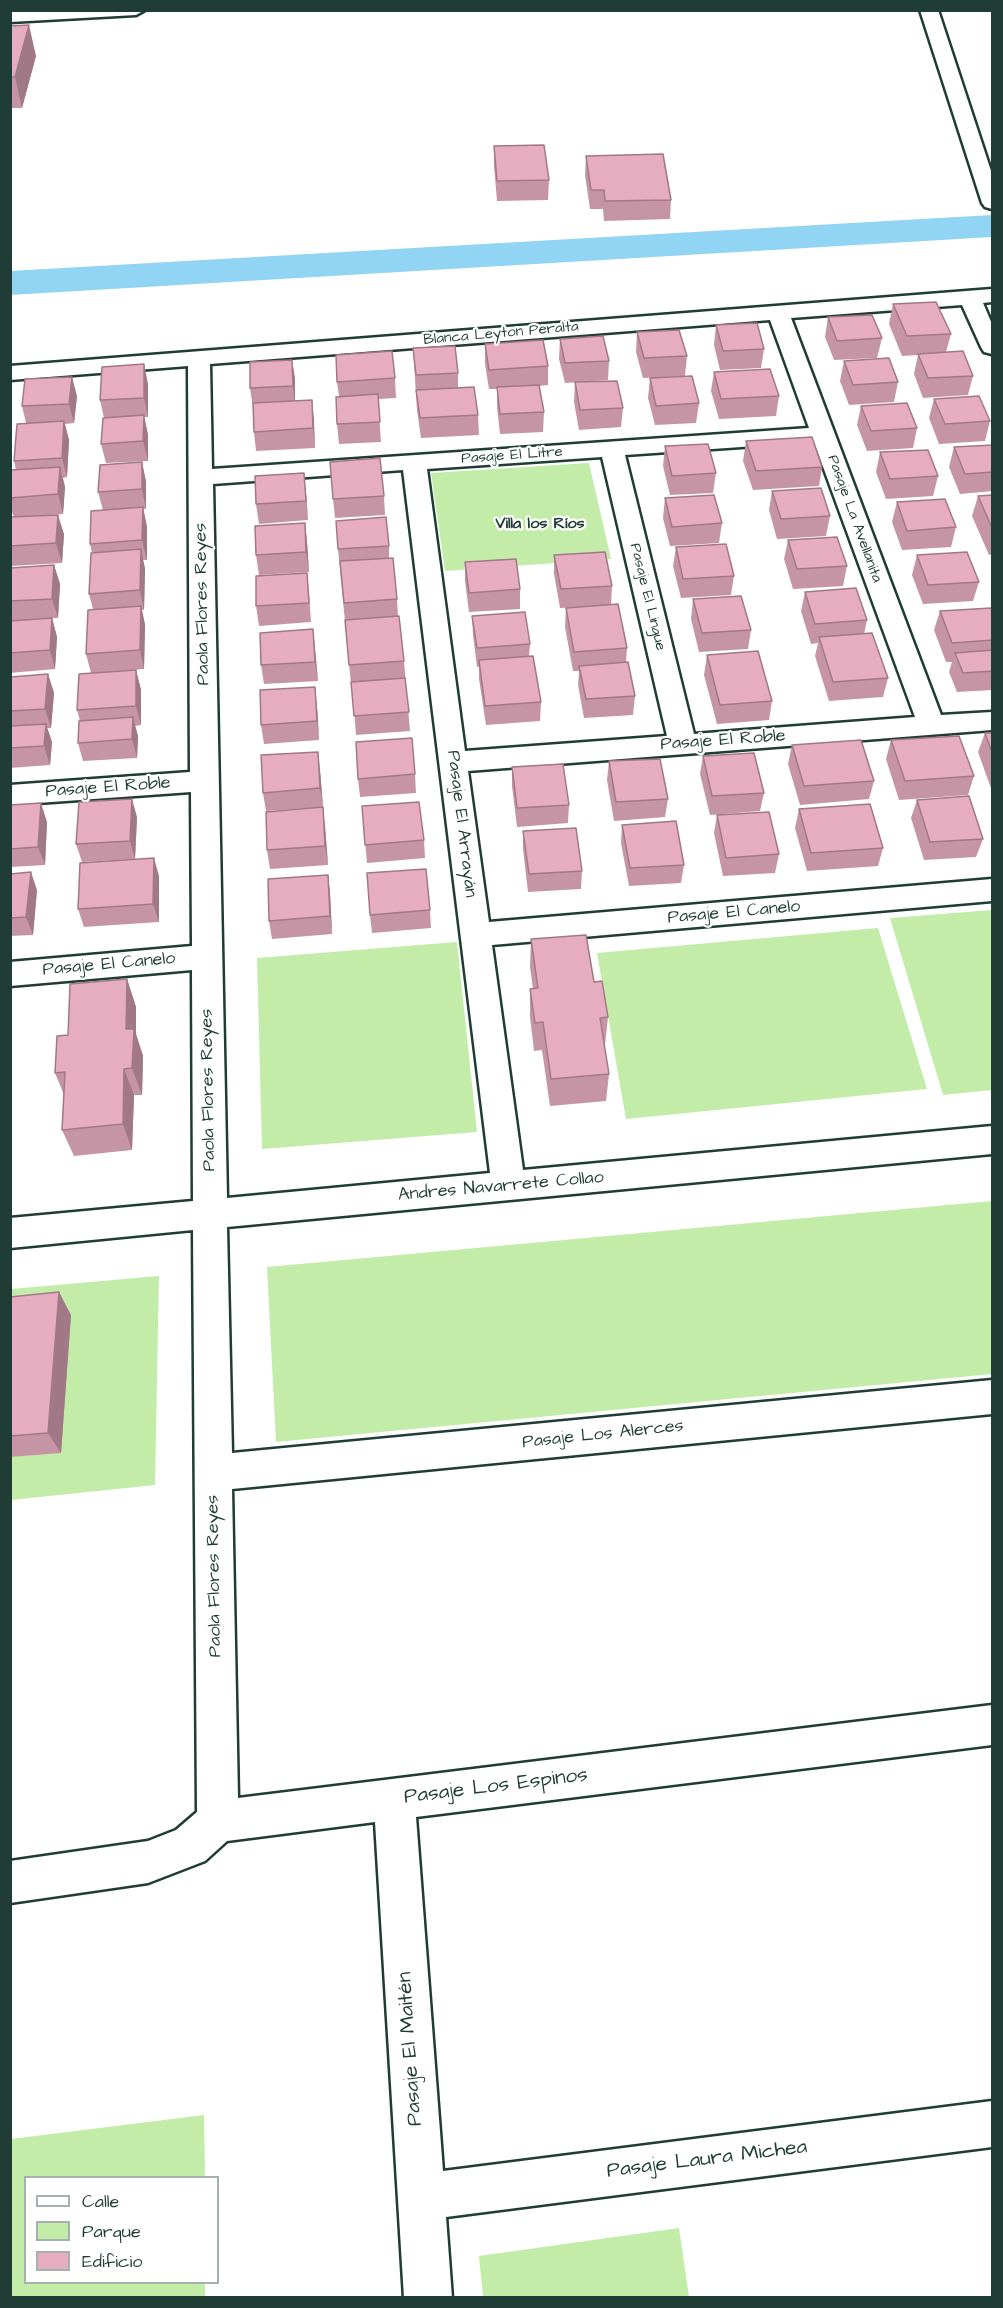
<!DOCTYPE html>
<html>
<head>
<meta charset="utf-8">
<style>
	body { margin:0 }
	#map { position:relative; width:1003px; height:2308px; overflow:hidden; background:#fff; font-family:"Architects Daughter",sans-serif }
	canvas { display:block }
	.frame { position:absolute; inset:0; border:12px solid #1f3d34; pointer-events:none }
	.legend { position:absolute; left:24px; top:2176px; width:195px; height:108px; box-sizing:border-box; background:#fff; border:2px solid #a5b1ae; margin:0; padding:8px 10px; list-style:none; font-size:18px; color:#1f3d34 }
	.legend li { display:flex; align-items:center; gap:12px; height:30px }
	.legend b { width:30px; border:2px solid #a5b1ae }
</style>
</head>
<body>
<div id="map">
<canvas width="1003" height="2308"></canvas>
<div class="frame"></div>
<ul class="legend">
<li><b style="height:8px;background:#fff"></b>Calle</li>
<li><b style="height:16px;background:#c2eca7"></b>Parque</li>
<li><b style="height:16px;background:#e6adc0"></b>Edificio</li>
</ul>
</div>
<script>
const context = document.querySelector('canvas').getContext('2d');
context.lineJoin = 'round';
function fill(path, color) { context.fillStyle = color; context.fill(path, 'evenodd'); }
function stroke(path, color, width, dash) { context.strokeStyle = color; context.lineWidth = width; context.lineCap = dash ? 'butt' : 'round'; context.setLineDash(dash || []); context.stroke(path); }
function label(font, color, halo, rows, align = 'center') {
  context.font = font + ' "Architects Daughter",sans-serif'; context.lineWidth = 4.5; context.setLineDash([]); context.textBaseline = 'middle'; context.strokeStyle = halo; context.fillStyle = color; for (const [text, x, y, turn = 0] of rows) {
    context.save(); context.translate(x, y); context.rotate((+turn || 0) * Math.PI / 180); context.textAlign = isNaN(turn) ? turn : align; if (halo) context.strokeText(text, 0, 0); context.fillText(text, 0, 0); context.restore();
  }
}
const green = new Path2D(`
	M589 463 611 559 445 571 431 473Z
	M992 910V1090L943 1095 890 918Z
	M878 928 927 1089 626 1119 597 953Z
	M457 942 477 1132 262 1149 257 958Z
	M992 1201V1374L276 1442 267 1267Z
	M159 1276 155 1485 11 1500V1289Z
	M204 2115 205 2177 26 2178V2282L205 2283V2297H11V2139Z
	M679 2228 689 2297H483L479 2256Z`);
const canal = new Path2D(`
	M992 215V237L10 295V271Z`);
const street = new Path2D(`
	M920 10H938L992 174V209L985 207 982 203Z
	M992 289V302L983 303 992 324V354L984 352 981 347 962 305 791 318 941 715 992 712V730L468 771 489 922 992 879V901L492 945 523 1170 992 1126V1154L227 1227 232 1453 992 1380V1414L232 1489 238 1798 992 1705V1745L416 1817 443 2171 992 2101V2147L446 2217 452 2298H404L375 1822 227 1841 205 1861 148 1883 10 1903V1861L148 1841 176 1830 197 1812 193 1230 10 1248V1218L193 1201 192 970 10 986V962L192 946 191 792 10 805V785L190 772 188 366 10 380V366ZM770 320 809 428 212 469 210 364ZM814 442 915 717 694 734 625 455ZM602 457 667 736 465 751 427 469ZM403 470 490 1173 227 1198 213 484Z`);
const primary = new Path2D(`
	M145 10 136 15 10 22V12Z`);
const wall = new Path2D(`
	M10 26 36 56 22 108H10Z
	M494 146 549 180 548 200 497 201 494 166Z
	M586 156 671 200 670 219 604 221 603 209H590L585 175Z
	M893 304 951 334 946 352 973 376 968 395 923 398 914 374 918 355 902 356 889 324Z
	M828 317 882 338 877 358 834 360 825 337Z
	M716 325 764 349 761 368 720 370 714 345Z
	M637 332 687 356 685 376 643 378 636 352Z
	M560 339 609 361 608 380 565 383 559 359Z
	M485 344 548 366V385L539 386 544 412 543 432 500 434 497 407V389H489L485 364Z
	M413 348 458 373V388L478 415 479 435 421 438 417 410Z
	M292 360 295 379V401L312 400 315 448 256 451 254 432 253 408 250 388Z
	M844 361 898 382 894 402 849 405 840 381Z
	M714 372 779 396 776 416 719 419 711 391Z
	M395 378 396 398 378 399 381 442 339 444 337 424 339 396 337 382Z
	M650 378 699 403 696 423 655 425 648 398Z
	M575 382 623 408 621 427 579 430 574 402Z
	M148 384V417H144L148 435V461L106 463 101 444 104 418 100 400Z
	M77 396 74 423 65 424 69 440 67 477 63 478 65 487 63 514 17 517 64 534 62 563 11 566 10 517H14L10 507V475L16 470 14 461 26 423 22 406Z
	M934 399 990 421 985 441 939 444 929 418Z
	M861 406 917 428 913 448 867 451 857 425Z
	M746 441 822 467 819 486 753 490 743 461Z
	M993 445V491L960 494 949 467 954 447Z
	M665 446 716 473 713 493 670 495 663 466Z
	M880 452 938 476 933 496 886 499 876 472Z
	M142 462 146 482V509H143L147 527V560H143L145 569 144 610H142L145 625 144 669 91 673 86 654 93 609 89 594 92 553 90 544 103 510 98 492Z
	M772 491 830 516 826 536 777 539 769 510Z
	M306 493 308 520 259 524 256 504Z
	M993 495V554L989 555 972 516 978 496Z
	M384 496 385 515 335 518 333 499Z
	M665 498 722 523 719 543 670 546 663 518Z
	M897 502 956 527 951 547 902 550 892 522Z
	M305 523 307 542 309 572 259 575 256 555Z
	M788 540 847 566 843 586 793 589 784 559Z
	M389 546V558L397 599 398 616 404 661 410 731 356 735 352 684H351L338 549Z
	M676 547 734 576 731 595 681 598 673 566Z
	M554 555 612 586 611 605 627 648 626 662 635 696 633 715 584 718 578 685 579 671H573L565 627 566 608 594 606 560 608 554 574Z
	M917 555 979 582 973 601 923 604 912 575Z
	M465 562 520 589V609L469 612 465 581Z
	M54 565 60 584 58 618H52L57 637 55 669 10 673V568Z
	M307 573 309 592 311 622 259 626 256 606Z
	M805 592 867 620 864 634 888 678 883 697 829 701 815 656 818 643 811 644 801 611Z
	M693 599 751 630 748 649 699 652 691 619Z
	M940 611H993V690L957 692 949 672 952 662H946L934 630Z
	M472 616 530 644 529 656 541 702 540 721 486 725 479 679V667H477L473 635Z
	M313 629 318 681 264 684 261 665Z
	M707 655 772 701 769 720 717 724 704 675Z
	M136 670 141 690V725L135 726 138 736 137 758 83 761 78 743 80 721 77 710Z
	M48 674 54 693 51 728H47L52 742 50 765 10 768V677Z
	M317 706 319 740 264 744 261 725Z
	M985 733H993V791H992L978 752Z
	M891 740 974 776 968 795 899 800 886 759Z
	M792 745 874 781 869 799 800 805 788 764Z
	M703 756 764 793 760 811 710 815 700 774Z
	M609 761 668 799 665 817 614 821 607 780Z
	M512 767 569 805 568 823 517 827 512 786Z
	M320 770 323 807 266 811 263 793Z
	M415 774 416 793 360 797 358 779Z
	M917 800 983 839 976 857 924 860 911 818Z
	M10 805 47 822 45 865 10 867Z
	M362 806 424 840 425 858 367 863Z
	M799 809 883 848 878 866 807 871 795 828Z
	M717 815 779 854 775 873 723 876 714 833Z
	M137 817 135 859 82 862 76 844Z
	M622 825 684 865 681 883 629 886 621 843Z
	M325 826 328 865 270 869 267 850Z
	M523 831 582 871 581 889 528 892 523 849Z
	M10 874 37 890 33 935 10 936Z
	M328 875 330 893 332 934 272 939 269 921Z
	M159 876V922L84 927 78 909Z
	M430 910 431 928 372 933 370 915Z
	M531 939 594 982 608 1017 605 1045H604L609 1074 606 1101 550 1106 542 1050 534 1051 530 1017V989H533L530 967Z
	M127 979 136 1007V1034L143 1056 142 1095H134L132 1150 74 1156 62 1130 64 1095 55 1073 68 1035Z
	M10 1297 71 1315 61 1453 10 1457Z`);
const shadedWall = new Path2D(`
	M29 25 36 56 22 108 15 77Z
	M292 360 295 379V406L293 386Z
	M144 364 148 384V417L144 398Z
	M72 377 77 396 74 423 69 404Z
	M312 400 314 420 315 448 313 428Z
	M144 415 148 435V461L143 441Z
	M64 421 69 440 67 477 62 458Z
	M142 462 146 482V509L142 489Z
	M60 467 65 487 63 514 58 494Z
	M304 473 306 493 308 520 306 501Z
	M143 507 147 527V560L142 540Z
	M58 515 64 534 62 563 56 543Z
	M305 523 307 542 309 572 306 552Z
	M141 549 145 569 144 610 140 590Z
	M54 565 60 584 58 618 52 599Z
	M141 606 145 625 144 669 140 650Z
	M52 618 57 637 55 669 50 650Z
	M313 629 315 648 318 681 315 662Z
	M136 670 141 690V725L136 706Z
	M48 674 54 693 51 728 45 709Z
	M315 687 317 706 319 740 317 721Z
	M133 717 138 736 137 758 132 739Z
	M46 724 52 742 50 765 44 746Z
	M318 752 320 770 323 807 320 788Z
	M132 799 137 817 135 859 130 841Z
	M41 803 47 822 45 865 38 847Z
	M323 807 325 826 328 865 325 846Z
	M154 858 159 876V922L153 904Z
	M31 872 37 890 33 935 26 917Z
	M328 875 330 893 332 934 330 916Z
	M127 979 136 1007V1034L143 1056 142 1095 132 1068 126 1029Z
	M124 1069 134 1095 132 1150 123 1124Z
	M59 1292 71 1315 61 1453 48 1433Z`);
const building = new Path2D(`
	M29 25 15 77H10V26Z
	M544 145 549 180 497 181 494 146Z
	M663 154 671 200 605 201 604 190H591L586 156Z
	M936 302 951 334 907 336 893 304Z
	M872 315 882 338 837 341 828 317Z
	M757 323 764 349 723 351 716 325Z
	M679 330 687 356 644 358 637 332Z
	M603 336 609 361 565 363 560 339Z
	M543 340 548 366 489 370 485 344Z
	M455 346 458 373 416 375 413 348Z
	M392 351 395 378 337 382 336 355Z
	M963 351 973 376 928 378 918 354Z
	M889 358 898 382 853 385 844 361Z
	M292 360 293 386 250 388V362Z
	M144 364V398L100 400 102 367Z
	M770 369 779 396 721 399 714 372Z
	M692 376 699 403 656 406 650 378Z
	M72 377 69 404 22 406 25 379Z
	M617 381 623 408 580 410 575 382Z
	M539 385 544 412 500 414 497 387Z
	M474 387 478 415 420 418 416 390Z
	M378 394 380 422 337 424 336 397Z
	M979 396 990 421 945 424 934 399Z
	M312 400 313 428 254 432 253 403Z
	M907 403 917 428 871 431 861 406Z
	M144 415 143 441 101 444 103 418Z
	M64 421 62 458 14 461 17 424Z
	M812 437 822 467 756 471 746 441Z
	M708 444 716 473 672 476 665 446Z
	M993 445V472L965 474 954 447Z
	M928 450 938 476 890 479 880 452Z
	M380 458 384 496 333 499 330 462Z
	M142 462V489L98 492 100 465Z
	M60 467 58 494 10 498 11 470Z
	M304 473 306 501 256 504 255 476Z
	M821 488 830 516 781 519 772 491Z
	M714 495 722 523 672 527 665 498Z
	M993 495V530L978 496Z
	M945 499 956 527 907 531 897 502Z
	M143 507 142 540 90 544 91 511Z
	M58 515 56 543 10 546V517Z
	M386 517 389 546 338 549 336 521Z
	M305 523 306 552 256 555 255 526Z
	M837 537 847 566 797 569 788 540Z
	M726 544 734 576 683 579 676 547Z
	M141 549 140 590 89 594 91 553Z
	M605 552 612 586 561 589 554 555Z
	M967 552 979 582 928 585 917 555Z
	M393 558 397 599 344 603 340 561Z
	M516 559 520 589 469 593 465 562Z
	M54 565 52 599 10 601V568Z
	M307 573 309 603 256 606V576Z
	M856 588 867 620 815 624 805 592Z
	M741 596 751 630 702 633 693 599Z
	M618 604 627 648 574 652 566 608Z
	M141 606 140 650 86 654 88 610Z
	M991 608 993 611V640L952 643 940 611Z
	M525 612 530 644 477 648 472 616Z
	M399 616 404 661 349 665 345 620Z
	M52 618 50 650 10 653V621Z
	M313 629 315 662 261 665 260 633Z
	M872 633 888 678 833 682 819 637Z
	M993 650V671L963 673 955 653Z
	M758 651 772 701 720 705 707 655Z
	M533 656 541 702 485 706 479 660Z
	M628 662 635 696 586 699 579 666Z
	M136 670V706L77 710 79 674Z
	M48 674 45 709 10 711V677Z
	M405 678 409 712 354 716 351 682Z
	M315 687 317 721 261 725 260 690Z
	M133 717 132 739 78 743 79 721Z
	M46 724 44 746 10 748V726Z
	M985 733H993V755Z
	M959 736 974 776 905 781 891 740Z
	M412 738 415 774 358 779 356 742Z
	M861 740 874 781 804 786 792 745Z
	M318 752 320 788 263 793 261 755Z
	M754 753 764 793 712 796 703 756Z
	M660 759 668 799 616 802 609 761Z
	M563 764 569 805 517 808 512 767Z
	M969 796 983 839 930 842 917 800Z
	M132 799 130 841 76 844 79 802Z
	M419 802 424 840 365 845 362 806Z
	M41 803 38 847 10 849V805Z
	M870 804 883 848 811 853 799 809Z
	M323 807 325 846 267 850 266 812Z
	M769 812 779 854 726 858 717 815Z
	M676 821 684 865 630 868 622 825Z
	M576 828 582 871 529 874 523 831Z
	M154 858 153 904 78 909 80 863Z
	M426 869 430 910 370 915 367 873Z
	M31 872 26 917 10 918V874Z
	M328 875 330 916 269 921 268 879Z
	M586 935 594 982 602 981 608 1017 600 1018 609 1074 551 1079 543 1022 535 1023 530 989 538 988 531 939Z
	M127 979 126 1029H134L132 1068 124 1069 123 1124 62 1130 65 1072 55 1073 57 1036 68 1035 70 984Z
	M59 1292 48 1433 10 1436V1297Z`);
const farStreetnames = [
	["Blanca Leyton Peralta",501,334,-5],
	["Pasaje El Litre",512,456,-4],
	["Pasaje La Avellanita",854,519,70],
	["Pasaje El Lingue",647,597,76]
];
const farNeighbourhoodnames = [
	["Villa los Ríos",540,525]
];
const streetNames = [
	["Paola Flores Reyes",203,604,-91],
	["Pasaje El Roble",723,741,-4],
	["Pasaje El Roble",108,788,-4],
	["Pasaje El Arrayán",461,824,83],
	["Pasaje El Canelo",734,913,-5],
	["Pasaje El Canelo",109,965,-5],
	["Paola Flores Reyes",209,1090,-91],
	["Andres Navarrete Collao",501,1187,-5],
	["Pasaje Los Alerces",603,1435,-6],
	["Paola Flores Reyes",215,1576,-91]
];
const nearStreetnames = [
	["Pasaje Los Espinos",496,1787,-7],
	["Pasaje El Maitén",411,2049,-94],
	["Pasaje Laura Michea",707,2160,-7]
];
fill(green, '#c2eca7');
fill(canal, '#91d4f3');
stroke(street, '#1f3d34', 5);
stroke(primary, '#1f3d34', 5);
fill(street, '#fff');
fill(primary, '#fff');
fill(wall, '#c695a5');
fill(shadedWall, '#a17986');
fill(building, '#e6adc0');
stroke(building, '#a17986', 1.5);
label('15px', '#1f3d34', '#fff', farStreetnames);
label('bold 16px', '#1f3d34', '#fff', farNeighbourhoodnames);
label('18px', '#1f3d34', '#fff', streetNames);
label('21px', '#1f3d34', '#fff', nearStreetnames);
</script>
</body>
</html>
